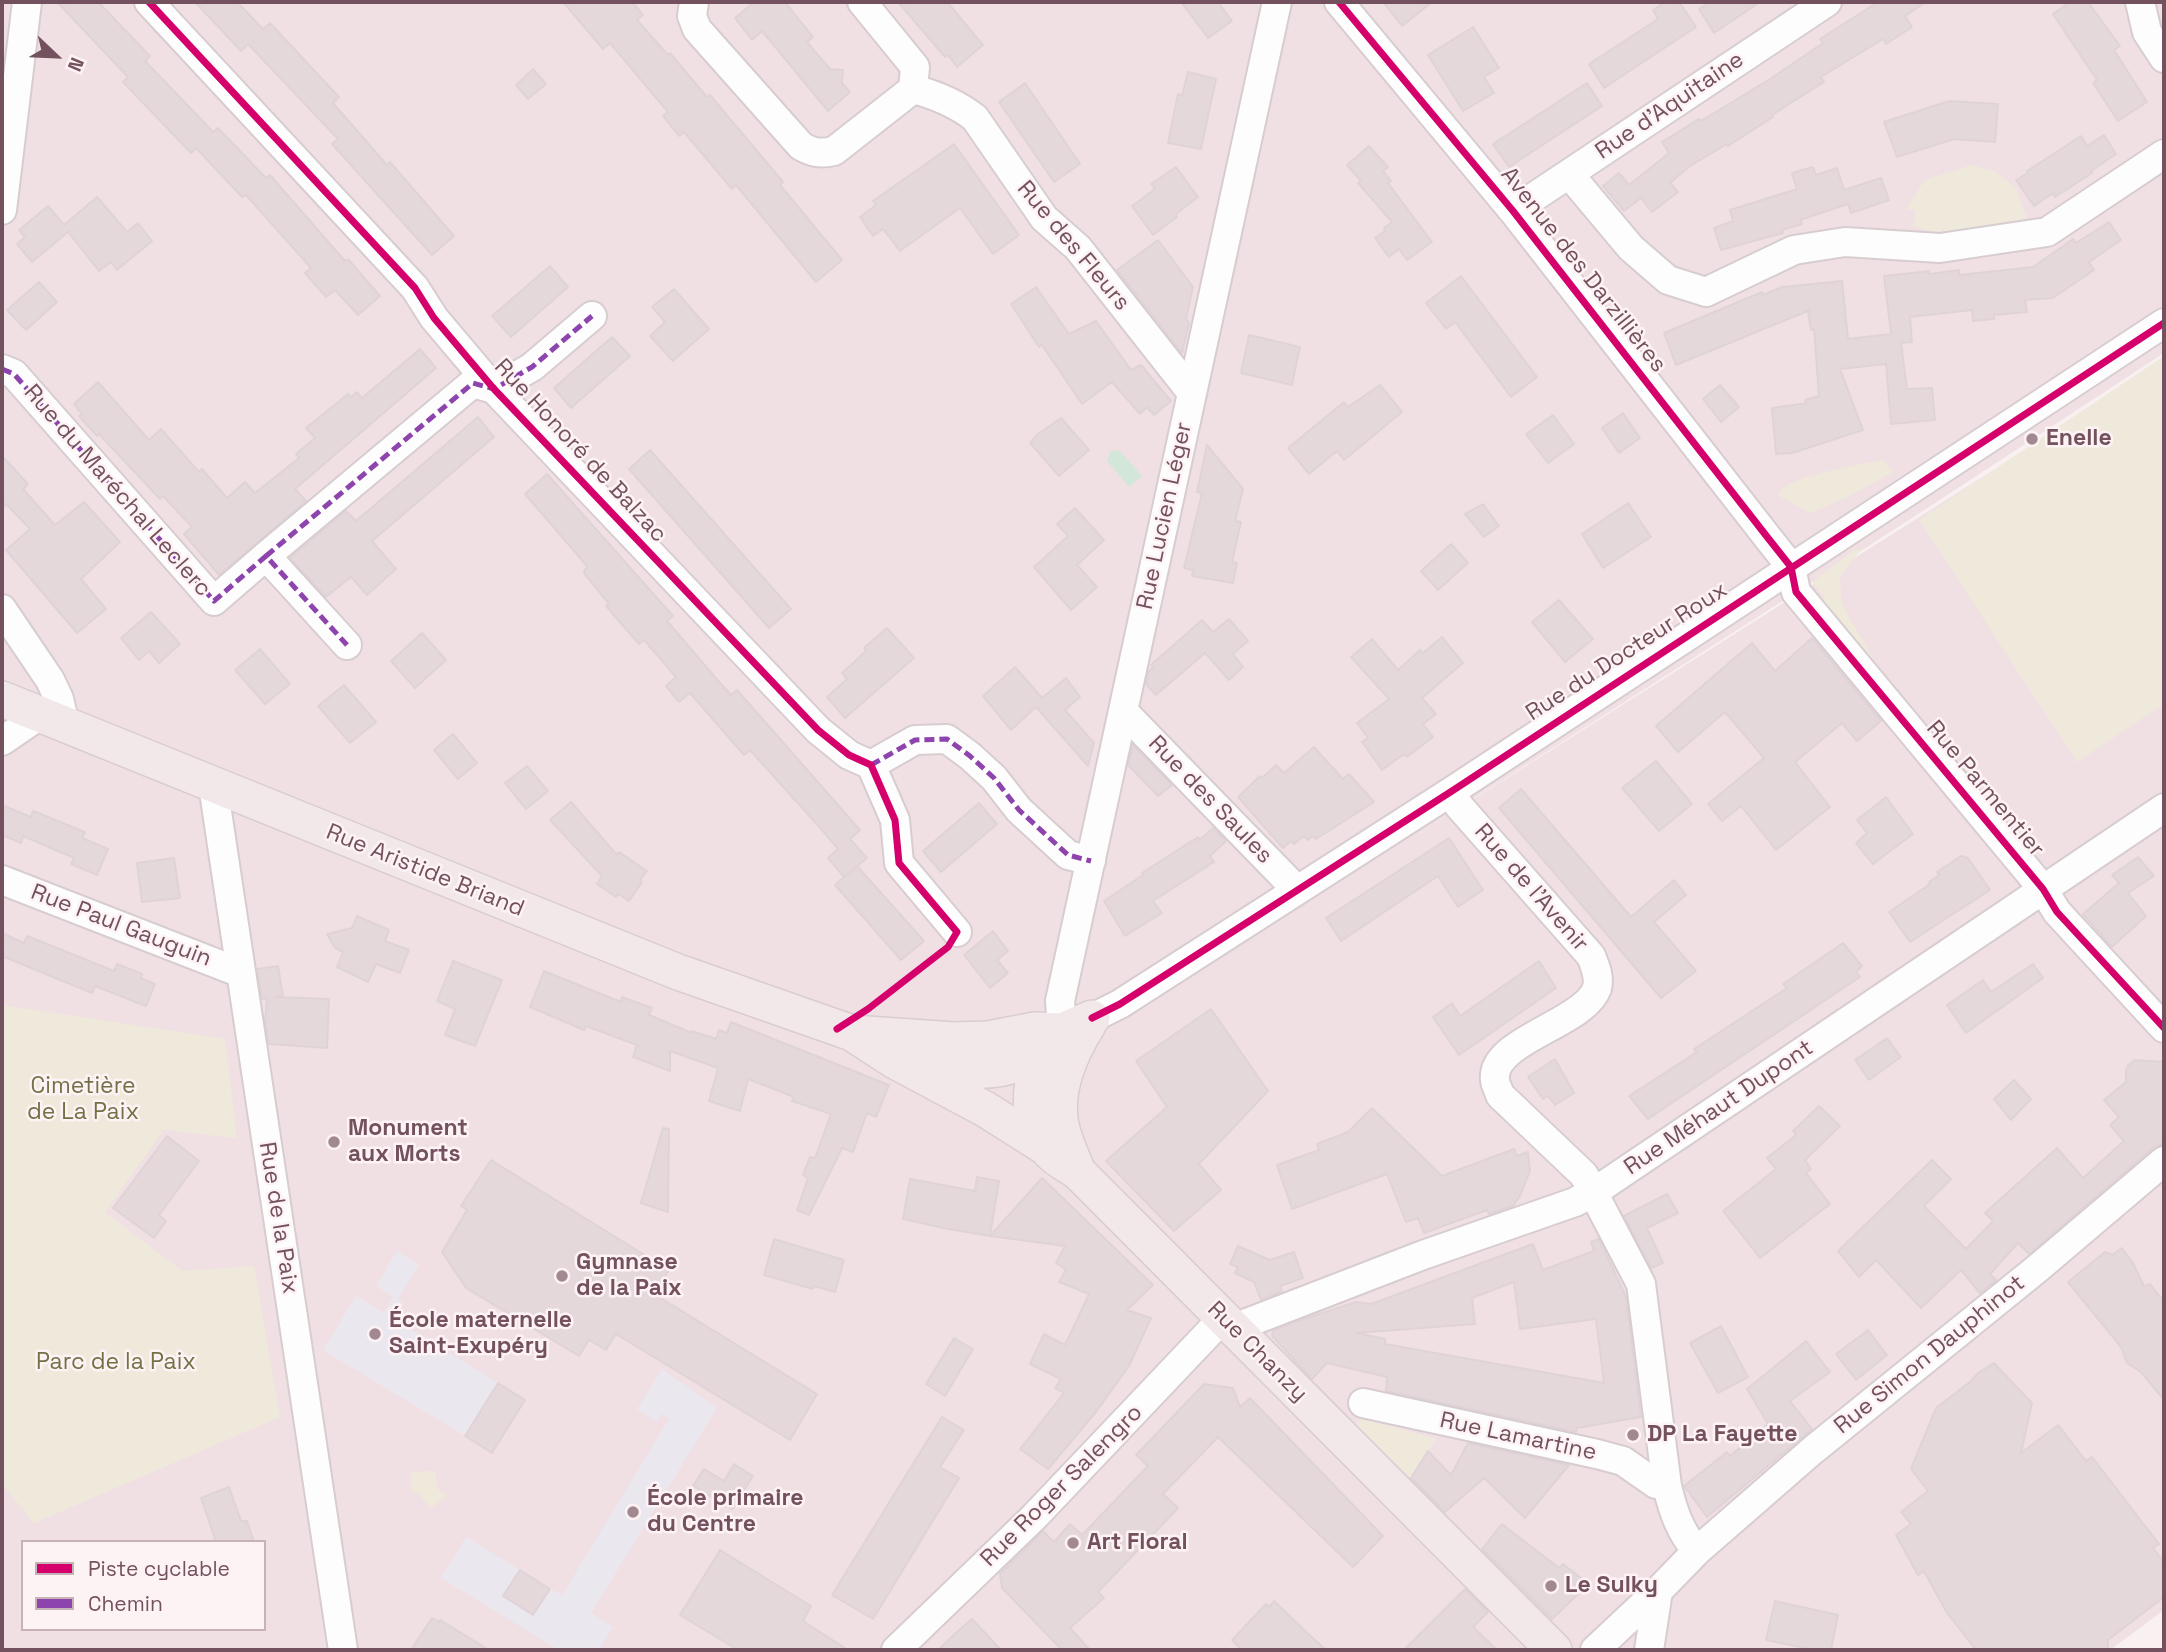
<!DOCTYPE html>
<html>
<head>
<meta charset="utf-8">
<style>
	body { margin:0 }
	#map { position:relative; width:2166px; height:1652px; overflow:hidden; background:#f8f0f1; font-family:"Space Grotesk",sans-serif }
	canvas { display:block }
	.frame { position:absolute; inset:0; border:4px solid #74515e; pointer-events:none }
	.legend { position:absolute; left:21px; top:1540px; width:245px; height:91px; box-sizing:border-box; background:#fef3f4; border:2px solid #c7b2b8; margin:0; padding:9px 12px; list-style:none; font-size:21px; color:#74515e }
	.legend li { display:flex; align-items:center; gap:14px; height:35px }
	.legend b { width:35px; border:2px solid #c7b2b8 }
	.north { position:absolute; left:21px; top:21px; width:70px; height:70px; -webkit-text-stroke:5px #fef3f4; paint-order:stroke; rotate:113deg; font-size:19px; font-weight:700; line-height:28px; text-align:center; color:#74515e }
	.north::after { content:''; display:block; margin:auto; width:24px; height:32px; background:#74515e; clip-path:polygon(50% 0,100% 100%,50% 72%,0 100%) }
</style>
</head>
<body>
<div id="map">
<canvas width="2166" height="1652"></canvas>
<div class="frame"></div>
<ul class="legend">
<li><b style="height:9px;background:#d6006c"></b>Piste cyclable</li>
<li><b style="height:9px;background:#8e44ad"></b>Chemin</li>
</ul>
<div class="north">N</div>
</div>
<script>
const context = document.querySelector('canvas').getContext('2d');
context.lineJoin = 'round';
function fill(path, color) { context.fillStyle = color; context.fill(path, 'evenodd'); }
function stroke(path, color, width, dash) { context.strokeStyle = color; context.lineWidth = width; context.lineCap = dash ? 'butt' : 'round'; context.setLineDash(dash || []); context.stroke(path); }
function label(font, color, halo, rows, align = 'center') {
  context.font = font + ' "Space Grotesk",sans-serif'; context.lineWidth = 5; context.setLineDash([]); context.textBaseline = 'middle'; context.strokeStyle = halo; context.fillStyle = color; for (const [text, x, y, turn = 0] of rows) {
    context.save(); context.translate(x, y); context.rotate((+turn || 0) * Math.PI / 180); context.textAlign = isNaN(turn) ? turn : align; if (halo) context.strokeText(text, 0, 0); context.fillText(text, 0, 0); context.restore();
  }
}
const residential = new Path2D(`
	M2 2H2164V353L1906 522 1406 842 2164 362V1610L2110 1650H2ZM23 1542H264V1629H23Z`);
const education = new Path2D(`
	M397 1251 419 1265 398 1299 403 1303 394 1319 498 1383 465 1436 323 1350 356 1296 384 1313 393 1297 376 1286Z
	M662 1369 717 1408 591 1613 613 1627 599 1650H559L441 1578 466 1537 520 1570 503 1596 534 1614 550 1589 562 1595 669 1419 662 1414 657 1422 637 1409Z`);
const green = new Path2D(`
	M1972 165 1995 172 2016 188 2028 221 2013 231 1931 232 1914 226 1915 210 1906 209 1925 180Z
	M2164 356V704L2077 762 1919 520Z
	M1883 460 1893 472 1848 497 1810 513 1779 496C1781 491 1781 490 1785 487 1798 476 1864 463 1883 460Z
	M1857 548 1860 551 1840 576C1841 583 1840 592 1841 599 1846 619 1877 656 1876 670L1821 604 1825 598 1812 582Z
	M2 1005 225 1039 237 1138 164 1130 105 1212 182 1271 254 1266 280 1417 34 1523 2 1484Z
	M1362 1418 1436 1439 1407 1484 1352 1429Z
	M435 1471 437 1488 447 1496 431 1508 418 1493 411 1492V1472Z`);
const water = new Path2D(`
	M1119 450 1142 476 1129 487 1107 461 1110 452Z`);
const building = new Path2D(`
	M57 2H98L150 56 145 61 196 114 213 132 218 128 266 178 270 175 345 261 348 259 380 296 358 315 335 290 326 297 305 273 311 268 246 195 242 197 196 148 191 153 123 82 128 77Z
	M195 2H237L263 29 270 23 339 97 333 103 387 165 390 162 454 236 432 255 332 144 338 139 248 44 241 51Z
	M563 2H632L643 15 637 20 668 55 670 53 707 97 710 95 783 182 780 185 842 260 816 282 736 185 732 189 684 132 679 136 663 116 668 112 610 43 603 49Z
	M754 2H785L813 37 807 42 830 69 843 70 842 83 850 92 828 111 762 31 752 40 735 18Z
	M898 2H947L983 45 957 67 948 55 945 57Z
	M1181 2H1218L1232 21 1208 38Z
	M1383 2H1432L1402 26Z
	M1665 2H1679L1696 27 1604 88 1589 64 1658 19 1653 10Z
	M1710 2H1760L1714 33 1699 9Z
	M1878 2H1926L1905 16 1912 27 1886 44 1883 39 1821 77 1824 82 1772 115 1773 117 1728 146 1727 144 1690 166 1670 183 1678 192 1652 212 1641 198 1624 211 1603 186 1619 173 1629 185 1669 153 1662 142 1699 119 1701 121 1770 79 1823 43 1820 39Z
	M2070 2H2088L2120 46 2114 50 2147 102 2118 121 2093 83 2097 80 2053 14Z
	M1473 27 1499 68 1484 77 1494 93 1463 111 1428 55Z
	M533 69 546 84 528 99 516 85Z
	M1188 72 1216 79 1201 149 1168 143 1178 94 1182 96Z
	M1025 83 1080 164 1054 182 999 102Z
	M1587 83 1602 106 1509 167 1493 144Z
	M1949 101 1998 104 1995 142 1954 139 1897 157 1884 122Z
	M2104 135 2116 154 2091 171 2092 173 2055 197 2053 193 2034 206 2016 180 2028 173 2027 171 2081 136 2087 146Z
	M954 144 1019 235 993 254 960 208 900 251 883 229 873 236 860 217 876 205 873 201Z
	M1369 146 1388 167 1383 171 1391 181 1388 183 1432 242 1407 260 1399 249 1389 257 1375 238 1385 231 1384 228 1392 222 1358 183 1361 181 1347 165Z
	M1176 167 1198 197 1176 214 1177 217 1153 235 1132 206 1155 189 1151 184Z
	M1813 167 1816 175 1837 168 1844 190 1881 178 1889 200 1851 213 1848 204 1800 220 1802 224 1782 230 1783 233 1721 250 1714 228 1733 221 1730 210 1797 189 1792 173Z
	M97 197 127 232 138 223 152 241 117 270 111 262 99 271 68 232 32 262 17 244 25 237 19 230 48 206 64 225Z
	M2109 222 2121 240 2089 262 2094 270 2053 298 2025 300 2027 312 1994 315V319L1973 321 1972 310 1910 317 1912 342 1901 343 1907 389 1932 388 1935 420 1891 424 1886 364 1840 369 1863 430 1792 453 1776 454 1772 408 1807 403 1805 400 1819 396 1814 329 1811 330 1808 312 1810 310 1676 365 1664 333 1762 292 1763 295 1782 287 1842 281 1848 339 1891 334 1884 276 1929 271V274L1959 270V275L2033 267 2073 239 2076 243Z
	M1158 240 1193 287 1186 319 1189 323 1182 353 1117 270Z
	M550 266 568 287 511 337 492 316Z
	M1461 276 1537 377 1511 397 1455 322 1446 329 1426 303Z
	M39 282 57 302 26 330 7 310Z
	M1036 287 1069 334 1096 321 1131 370 1141 365 1171 401 1154 415 1147 407 1140 414 1112 382 1082 404 1042 345 1039 347 1011 304Z
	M674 289 709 329 673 361 650 336 665 322 652 307Z
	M1249 335 1300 347 1292 385 1241 373Z
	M612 337 630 356 571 408 554 388Z
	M420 349 436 368 295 489 306 501 219 575 184 534 192 527 163 496 160 499 99 434 97 436 79 416 82 414 74 404 98 382 149 440 161 429 199 472 202 469 227 498 245 482 255 493 299 458 296 454 315 438 306 428 348 394 351 397 357 392 362 398Z
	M1380 385 1402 412 1344 460 1337 451 1309 474 1288 448 1344 402 1348 407Z
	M1720 385 1739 407 1721 422 1703 399Z
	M1623 413 1640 438 1619 453 1602 428Z
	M1553 415 1574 444 1548 463 1526 434Z
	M478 417 494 437 372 541 396 569 367 595 351 577 326 597 290 558 346 511 356 521Z
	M1061 418 1089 450 1059 476 1030 443 1038 434Z
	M1207 445 1243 489 1235 521 1241 522 1232 562 1237 563 1233 583 1192 576 1193 570 1184 568 1202 493 1197 492Z
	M650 450 791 609 769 628 629 469Z
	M2 456 28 484 23 489 55 525 84 502 120 542 81 579 106 609 77 633 6 550 30 529 6 504 2 509Z
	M547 474 673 616 667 621 715 677 731 695 737 690 860 830 850 839 867 858 844 877 828 858 838 849 822 830 750 750 744 755 690 693 679 702 666 686 676 677 644 640 639 644 606 606 609 604 584 573 587 566 525 494Z
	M1628 503 1651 537 1603 568 1582 534Z
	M1483 504 1499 526 1484 537 1465 514Z
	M1075 508 1104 540 1077 565 1097 587 1071 610 1034 567 1068 536 1057 524Z
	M1451 544 1468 563 1438 590 1421 571Z
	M1559 600 1593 639 1565 662 1532 622Z
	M151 612 180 644 159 663 149 651 139 660 121 638Z
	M1229 619 1248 641 1233 654 1243 667 1229 680 1205 653 1156 695 1146 684 1148 672 1153 668 1151 665 1202 620 1213 632Z
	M887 628 914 658 845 718 827 697 847 679 842 673 866 651 864 648Z
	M422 633 446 660 415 688 391 661Z
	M1442 637 1463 663 1422 698 1436 714 1423 724 1433 737 1407 757 1404 754 1382 770 1362 742 1368 738 1357 723 1389 699 1351 657 1372 639 1398 670 1420 650 1423 653Z
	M1812 638 1881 721 1857 741 1842 723 1795 762 1830 807 1776 850 1741 806 1722 821 1708 804 1764 758 1725 712 1678 752 1656 726 1752 643 1775 671Z
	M260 649 290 684 265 704 235 670Z
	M1015 667 1042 698 1066 678 1080 697 1065 710 1094 743 1088 766 1036 707 1011 730 983 696Z
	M344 685 376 722 350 743 318 706Z
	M453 734 477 763 458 779 434 750Z
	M1133 745 1172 785 1158 796 1128 765Z
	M1314 747 1343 779 1349 774 1374 802 1316 839 1313 836 1308 840 1304 836 1294 844 1291 841 1283 848 1238 797 1260 776 1262 778 1276 765 1284 773Z
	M1656 761 1692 804 1659 831 1622 788Z
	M527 766 548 791 526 809 505 783Z
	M1521 789 1631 917 1674 880 1686 895 1654 922 1696 971 1661 998 1499 808Z
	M1886 797 1913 834 1873 864 1856 843 1867 833 1857 820Z
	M571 802 617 855 619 852 647 871 640 880 642 882 629 901 618 894 616 897 597 884 602 876 550 820Z
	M979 803 997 824 941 872 923 851Z
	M2 805 31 817 33 811 85 832 82 838 108 849 97 875 71 864 74 858 23 836 21 843 2 835Z
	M1213 828 1226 841 1210 856 1214 862 1153 901 1162 913 1125 936 1104 901 1143 875 1142 873 1198 837 1200 840Z
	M1449 838 1483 890 1458 907 1438 876 1341 941 1326 918Z
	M1961 856 1968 858 1990 890 1910 942 1889 912 1930 884 1929 882 1939 875 1937 872Z
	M2138 857 2154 876 2128 893 2146 916 2112 947 2083 914 2119 883 2112 875Z
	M174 858 180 898 142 902 137 863Z
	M857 866 924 941 901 960 835 885Z
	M357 916 389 930 385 941 409 950 400 973 376 964 368 982 337 967 343 952 335 948 327 934 352 928Z
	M993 931 1008 951 997 960 1008 973 990 988 964 955Z
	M2 933 24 943 27 936 114 971 117 964 142 974 141 978 155 984 146 1006 95 986 92 993 2 956Z
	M1843 943 1862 966 1856 972 1860 977 1648 1119 1629 1096 1697 1052 1694 1049 1787 988 1783 984Z
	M453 961 502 980 475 1046 445 1035 455 1009 437 1001Z
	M1539 961 1556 988 1459 1055 1433 1017 1452 1003 1460 1016Z
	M2033 964 2043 978 1966 1033 1947 1005 1983 980 1991 992Z
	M278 966 283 996 276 997 329 999 327 1048 269 1044 265 1021 267 998 262 999 257 969Z
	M544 971 621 1002 622 997 652 1008 649 1015 692 1033V1031L716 1039 719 1030 727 1033 731 1022 889 1085 876 1117 867 1113 853 1152 842 1148 809 1215 797 1210 808 1178 803 1175 810 1157 815 1158 831 1114 792 1101 794 1097 748 1079 740 1111 709 1101 718 1068 670 1051V1071L633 1057 637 1045 586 1026 584 1030 530 1007Z
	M1211 1009 1268 1091 1199 1164 1221 1190 1174 1231 1106 1161 1167 1107 1136 1061Z
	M1887 1038 1901 1057 1869 1080 1855 1060Z
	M1555 1059 1574 1093 1555 1105 1548 1096 1543 1099 1528 1077Z
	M2135 1060 2164 1062V1143L2153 1148 2029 1254 2018 1243 1990 1274 1996 1280 1980 1293 1961 1270 1921 1308 1876 1260 1859 1277 1838 1251 1932 1160 1951 1179 1924 1206 1966 1249 1993 1221 1985 1213 2057 1148 2083 1178 2124 1141 2110 1125 2119 1117 2104 1100 2126 1082V1070L2128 1065Z
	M2014 1080 2031 1099 2011 1120 1994 1099Z
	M1819 1106 1840 1126 1805 1160 1811 1169 1806 1173 1830 1204 1760 1258 1723 1211 1776 1169 1767 1158 1796 1135 1793 1131Z
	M1372 1108 1442 1176 1514 1149 1517 1156 1528 1152 1530 1171 1520 1196 1513 1206 1489 1214 1487 1210 1424 1233 1418 1218 1406 1222 1387 1174 1292 1209 1277 1165 1319 1150 1317 1144 1348 1132Z
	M663 1128 669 1129 668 1212 641 1203Z
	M167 1136 199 1161 159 1215 166 1221 154 1238 113 1208Z
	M491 1160 669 1270 654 1294 817 1394 790 1440 616 1334 606 1350 589 1340 579 1356 466 1288 442 1252 467 1210 461 1206Z
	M977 1177 999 1181 990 1236 948 1229 903 1219 910 1179 975 1191Z
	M1042 1178 1153 1285 1127 1310 1151 1318 1129 1366 1096 1412 1048 1469 1020 1449 1064 1393 1055 1388 1061 1379 1030 1364 1044 1334 1065 1345 1089 1294 1059 1282 1066 1270 1056 1263 1065 1246 990 1236Z
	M1667 1194 1678 1213 1647 1228 1663 1263 1651 1268 1624 1216Z
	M774 1239 844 1260 835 1292 814 1286 813 1289 764 1275Z
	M1599 1239 1626 1297 1641 1417 1577 1428 1576 1432 1386 1391 1387 1377 1327 1363 1312 1379 1272 1336 1273 1331 1298 1321 1356 1302 1371 1304 1533 1244 1543 1270 1594 1251 1591 1242ZM1514 1282 1520 1329 1596 1319 1604 1383 1385 1344V1339L1357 1333 1475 1324 1472 1298Z
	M1238 1246 1270 1260 1294 1252 1303 1278 1280 1286 1282 1291 1261 1300 1254 1282 1235 1273 1238 1267 1230 1264Z
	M2122 1248 2133 1263 2144 1286 2150 1284 2164 1302V1400L2141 1372 2127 1363 2121 1347 2068 1282 2105 1252 2112 1255Z
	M1721 1326 1748 1377 1718 1393 1690 1343Z
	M1868 1330 1887 1355 1856 1380 1836 1354Z
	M954 1338 973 1349 945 1396 926 1384Z
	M1806 1341 1830 1372 1790 1401 1812 1429 1707 1517 1684 1486 1727 1452 1730 1456 1768 1424 1747 1389Z
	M1994 1363 2032 1403 2021 1453 2058 1425 2086 1461 2092 1457 2159 1544 2153 1548 2164 1562V1597L2108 1640V1650H1976L1947 1613 1924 1571 1918 1575 1896 1535 1911 1524 1901 1512 1928 1491 1911 1469 1936 1408 1971 1381 1978 1373Z
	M498 1383 525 1400 492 1453 465 1436Z
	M1204 1384 1233 1388 1240 1407 1250 1398 1383 1536 1353 1567 1218 1437 1163 1494 1178 1508 1098 1592 1104 1598 1070 1628 1090 1650H1062L1002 1588 1000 1574 1043 1531 1054 1542 1070 1524 1082 1535 1148 1466 1136 1455Z
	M942 1417 964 1430 940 1467 959 1478 873 1619 832 1595Z
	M1468 1443 1569 1465 1525 1518 1484 1478 1445 1512 1411 1478 1428 1451 1451 1475Z
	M734 1464 753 1476 732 1509 693 1486 704 1469 724 1481Z
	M229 1487 241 1521H247L254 1542H216L201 1498Z
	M1502 1524 1559 1568 1563 1564 1589 1584 1552 1619 1482 1549Z
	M720 1550 811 1606 803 1621 848 1650H738L680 1615Z
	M520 1570 550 1589 533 1615 503 1596Z
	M1465 1589 1488 1612 1473 1627 1497 1650H1404Z
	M1274 1601 1303 1629 1326 1650H1242L1232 1640 1266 1604 1269 1607Z
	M1775 1601 1838 1615 1831 1650H1815L1766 1640Z
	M432 1618 439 1622 440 1620 489 1650H411Z
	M972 1619 1001 1650H938L959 1630Z`);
const minor = new Path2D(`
	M149 2 415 288 434 318 494 389 818 730 849 755 871 765 895 820 899 863 957 932
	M694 2 692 16 697 29 801 146C813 153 821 154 834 151L913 89 915 67 862 2
	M1339 2 1513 211 1768 538 1791 567 1796 592 2043 889 2057 912 2164 1028
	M2140 2 2147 32 2164 58
	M913 89C936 95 956 103 975 118L1044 218 1078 248 1192 393
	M1569 174 1631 248 1668 280 1706 292 1794 250 1845 242 1940 248 2047 232 2164 154
	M2 210 27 2
	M1513 211 1827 2
	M2 369 14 374 214 601 266 556 347 645
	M266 556 473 383 494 389 532 367 592 316
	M2 609 50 680 59 699 65 725
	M1123 711 1297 890
	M2 741 40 715
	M871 765 915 740 947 739 970 756 994 778 1019 810 1068 855 1091 861
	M213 785 343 1650
	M1452 791 1459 806 1591 956C1595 966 1600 977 1597 988 1585 1024 1490 1040 1495 1080 1495 1085 1499 1090 1500 1095L1584 1175 1641 1284 1667 1486C1673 1511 1680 1532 1697 1551
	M2 880 241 973
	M1092 1018 1120 1004 1452 791 2164 323
	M1062 1031 1060 1001 1277 2
	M1234 1328 1423 1255 1575 1202 1594 1192 2164 808
	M1363 1403 1597 1454 1623 1461 1656 1484 1667 1486
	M896 1650 1034 1517 1223 1318
	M1595 1650 1658 1591 1697 1551 1813 1450 2038 1268 2164 1161
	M1649 1650 1658 1591`);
const major = new Path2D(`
	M2 699 678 972 852 1033 954 1040 988 1039 1035 1030 1062 1031 1092 1018
	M1062 1031C1054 1043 1045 1055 1038 1068 1027 1091 1030 1125 1045 1146 1053 1158 1068 1165 1079 1173L1554 1650
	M855 1035 895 1061 985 1109 1045 1147
	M919 1065C949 1069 991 1076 1019 1063 1031 1058 1040 1048 1050 1040
	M1076 1167C1070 1153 1064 1140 1061 1125 1054 1091 1070 1053 1088 1025`);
const quiet = new Path2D(`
	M2 369 14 374 214 601 266 556 347 645
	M266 556 473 383 494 389 532 367 592 316
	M871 765 915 740 947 739 970 756 994 778 1019 810 1068 855 1091 861`);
const cycleway = new Path2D(`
	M149 2 415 288 434 318 494 389 818 730 849 755 871 765 895 820 899 863 957 932 948 947 868 1009 837 1029
	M1339 2 1513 211 1768 538 1791 567 1796 592 2043 889 2057 912 2164 1028
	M1092 1018 1120 1004 1452 791 2164 323`);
const markers = [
	[2032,439,7,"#a28991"],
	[334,1142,7,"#a28991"],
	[562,1276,7,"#a28991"],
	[375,1334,7,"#a28991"],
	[1633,1435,7,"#a28991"],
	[633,1512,7,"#a28991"],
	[1073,1543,7,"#a28991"],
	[1551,1586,7,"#a28991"]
];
const streetNames = [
	["Rue d'Aquitaine",1670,106,-34],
	["Rue des Fleurs",1073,246,50],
	["Avenue des Darzillières",1583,270,52],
	["Rue Honoré de Balzac",580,451,47],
	["Rue du Maréchal Leclerc",117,491,49],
	["Rue Lucien Léger",1165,516,-78],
	["Rue du Docteur Roux",1627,652,-33],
	["Rue Parmentier",1985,789,50],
	["Rue des Saules",1210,800,46],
	["Rue Aristide Briand",425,871,22],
	["Rue de l'Avenir",1531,888,49],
	["Rue Paul Gauguin",121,926,21],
	["Rue Méhaut Dupont",1719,1108,-34],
	["Rue de la Paix",278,1218,81],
	["Rue Chanzy",1257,1352,45],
	["Rue Simon Dauphinot",1930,1355,-39],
	["Rue Lamartine",1518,1437,12],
	["Rue Roger Salengro",1062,1486,-45]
];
const poiNames = [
	["Enelle",2046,439],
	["Monument",348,1129],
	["aux Morts",348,1155],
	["Gymnase",576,1263],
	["de la Paix",576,1289],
	["École maternelle",389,1321],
	["Saint-Exupéry",389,1347],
	["DP La Fayette",1647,1435],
	["École primaire",647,1499],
	["du Centre",647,1525],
	["Art Floral",1087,1543],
	["Le Sulky",1565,1586]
];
const parkNames = [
	["Cimetière",83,1087],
	["de La Paix",83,1113],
	["Parc de la Paix",116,1363]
];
fill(residential, '#f1e0e3');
fill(education, '#eae7ef');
fill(green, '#efe9dc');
fill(water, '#d2e7da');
fill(building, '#e4d8db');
stroke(building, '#e0d3d7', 2);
stroke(minor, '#d7cdd0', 32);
stroke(major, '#d9cdd1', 38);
stroke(minor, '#fefdfd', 28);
stroke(major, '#f2e8e9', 35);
stroke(quiet, '#8e44ad', 5, [10, 5]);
stroke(cycleway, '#d6006c', 7);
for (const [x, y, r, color] of markers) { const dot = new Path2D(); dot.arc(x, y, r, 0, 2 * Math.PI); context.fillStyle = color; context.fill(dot); stroke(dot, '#fef3f4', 2.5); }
label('23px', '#74515e', '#fef3f4', streetNames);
label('bold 23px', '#74515e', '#fef3f4', poiNames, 'left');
label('23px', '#737247', '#fef3f4', parkNames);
</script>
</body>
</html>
